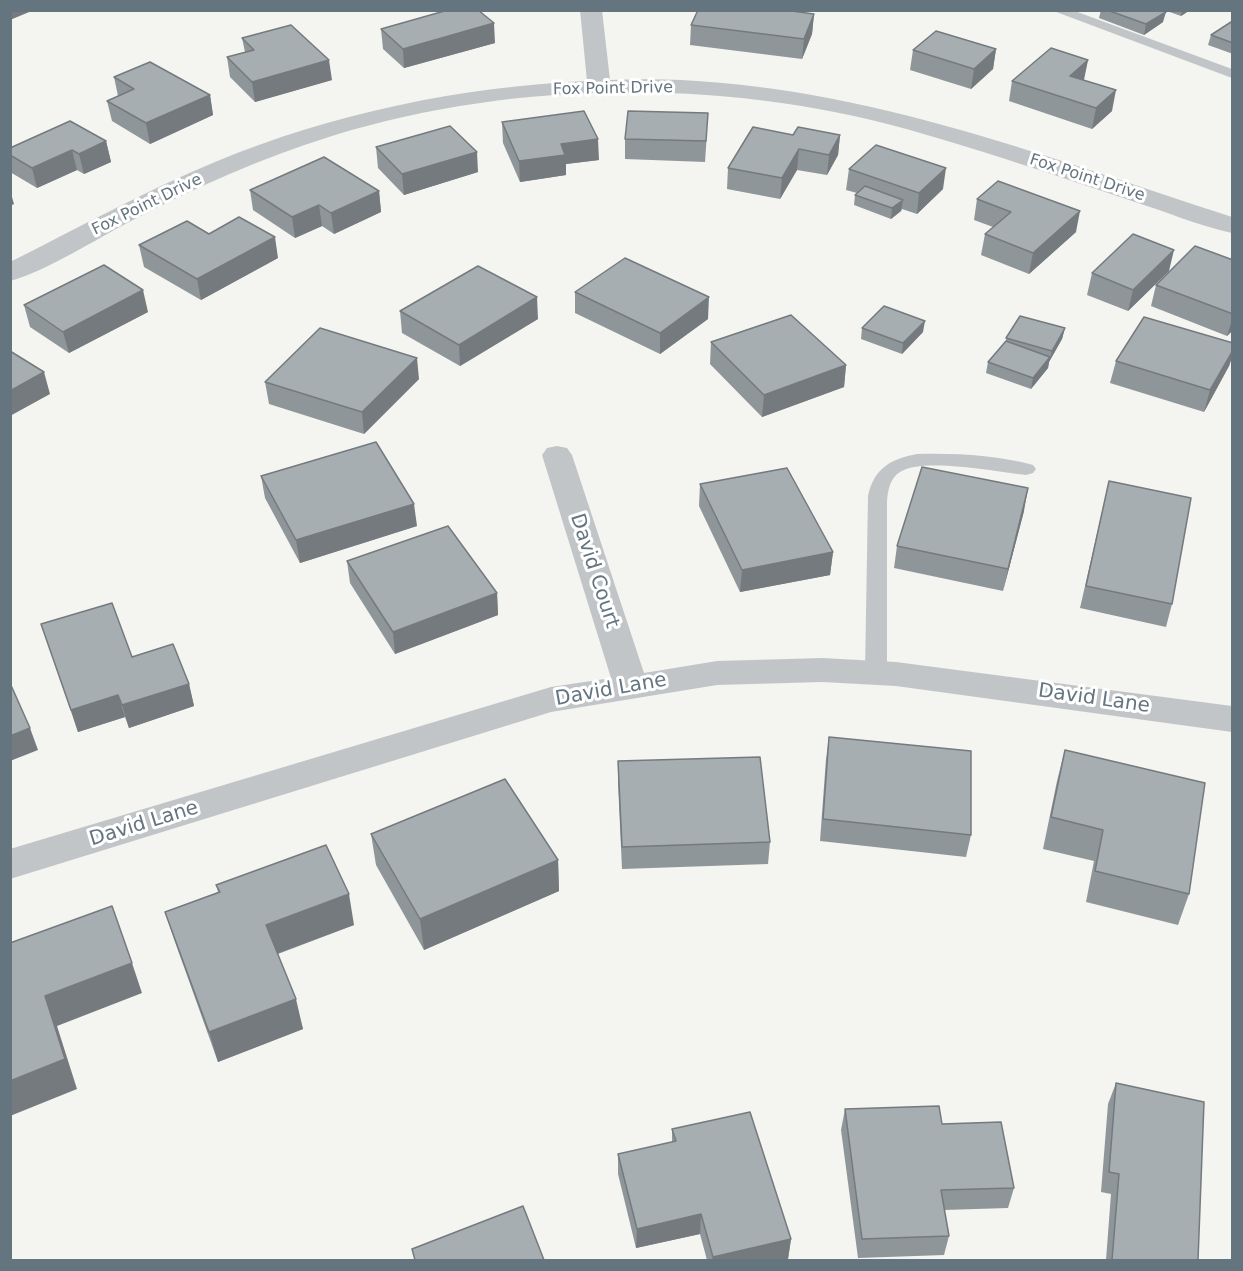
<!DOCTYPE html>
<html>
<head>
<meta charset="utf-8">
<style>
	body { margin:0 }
	#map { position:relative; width:1243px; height:1271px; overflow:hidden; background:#f4f4f0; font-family:"DejaVu Sans",sans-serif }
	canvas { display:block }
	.frame { position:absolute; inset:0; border:12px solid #647580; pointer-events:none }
</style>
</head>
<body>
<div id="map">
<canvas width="1243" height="1271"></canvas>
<div class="frame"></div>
</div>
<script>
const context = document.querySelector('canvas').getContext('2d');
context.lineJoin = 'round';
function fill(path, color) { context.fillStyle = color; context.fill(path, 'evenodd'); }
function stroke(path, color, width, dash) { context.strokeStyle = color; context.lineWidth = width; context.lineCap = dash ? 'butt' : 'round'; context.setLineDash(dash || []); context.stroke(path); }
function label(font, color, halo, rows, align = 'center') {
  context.font = font + ' "DejaVu Sans",sans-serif'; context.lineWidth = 6; context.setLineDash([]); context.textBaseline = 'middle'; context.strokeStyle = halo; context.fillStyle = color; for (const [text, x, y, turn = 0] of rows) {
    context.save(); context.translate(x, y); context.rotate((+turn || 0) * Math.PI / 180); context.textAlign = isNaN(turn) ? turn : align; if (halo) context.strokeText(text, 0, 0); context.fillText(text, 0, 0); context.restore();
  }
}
const service = new Path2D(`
	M1051 10H1072L1232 69V78Z
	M917 454C955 453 997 455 1033 465L1036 469 1033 473 1026 475C999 472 922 457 900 472 890 478 888 490 887 501V672L884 677 876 680 868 677 865 672 868 496C874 468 891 459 917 454Z`);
const minor = new Path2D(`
	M580 10H602L610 80C827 71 1030 152 1232 217V233C1199 226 1167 212 1135 202 1066 179 997 155 927 135 738 78 521 78 332 136 262 158 196 187 131 221 98 238 45 272 10 281V262C78 228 145 191 215 162 333 113 460 87 587 81Z
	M557 446 567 448 572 455 644 673 717 661 822 658 896 662 1232 706V732L896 686 822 682 717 685 551 712 10 879V849L551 687 611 678 542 455 547 448Z`);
const wall = new Path2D(`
	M1101 10H1162L1163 22 1144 35 1099 18Z
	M1164 10H1190L1181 16Z
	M814 14 812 34 802 59 690 45 691 25Z
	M1233 22V54L1208 45 1211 35Z
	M381 29 495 43 404 68 383 49Z
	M242 38 332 80 255 102 230 77 227 57 245 52Z
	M996 49 993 69 971 89 910 70 913 50Z
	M1088 60 1083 80 1112 111 1092 129 1009 101 1012 81Z
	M114 77 210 95 213 115 150 144 112 121 107 101 118 96Z
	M502 122 599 160 566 164V175L520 182 503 143Z
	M707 133 705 162 625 159V139Z
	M793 135H840L838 155 827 175 797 170 780 199 727 189 728 168Z
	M106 141 111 162 84 174 77 170 37 188 10 172V148Z
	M376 147 478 172 404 195 378 168Z
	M849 169 943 189 917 214 902 209 901 211 891 219 854 205 855 195 857 193 846 190Z
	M250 190 379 191 381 212 334 234 322 226 295 238 253 210Z
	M977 199 1076 232 1029 274 981 255 985 234 993 227 974 220Z
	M209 234 278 258 201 300 144 267 139 245Z
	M1233 260V330L1227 336 1151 306 1156 285Z
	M1169 271 1128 311 1087 295 1092 273Z
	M575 292 708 319 660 354 575 313Z
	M24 305 148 312 69 353 30 327Z
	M400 311 538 319 460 366 402 333Z
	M862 328 923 332 902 354 861 339Z
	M1065 328 1062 339 1049 362 1048 368 1031 389 986 373 988 362 1006 342V338Z
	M711 342 846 365 844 387 762 417 710 364Z
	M1233 343V354L1229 366 1204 412 1110 383 1116 361Z
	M419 379 364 434 269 404 265 382Z
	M261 476 417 526 300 563 265 498Z
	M1109 481 1172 604 1166 627 1080 608Z
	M700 484 833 552 830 575 740 592 699 506Z
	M1024 511 1003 591 894 568 897 546Z
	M347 561 497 593 498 615 395 654 350 583Z
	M41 624 132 657 189 684 194 706 129 728 125 717 78 732Z
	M829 737 971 835 966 857 820 841 826 759Z
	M1065 750 1189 894 1178 925 1086 902 1094 861 1043 849 1057 781Z
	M618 761 770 842 768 864 622 869 618 783Z
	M371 834 558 860 559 891 424 950 376 865Z
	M216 885 354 925 278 954 303 1029 218 1062 175 942 165 912 218 892Z
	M1116 1083 1198 1260H1106L1111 1194 1101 1192 1108 1104Z
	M845 1109 942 1124 1014 1188 1008 1208 944 1210 949 1236 944 1255 858 1258 841 1130Z
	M672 1129 791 1239 788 1259 781 1260H707L700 1234 636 1248 618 1174V1154L672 1142Z`);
const shadedWall = new Path2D(`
	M10 10H34L10 20Z
	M1182 10H1190L1181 16Z
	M1166 12 1163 22 1144 35 1146 24Z
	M814 14 812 34 802 59 804 39Z
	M494 23 495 43 404 68 403 49Z
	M996 49 993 69 971 89 974 69Z
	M329 60 332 80 255 102 252 82Z
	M1088 60 1084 80 1066 96 1070 76Z
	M1116 90 1112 111 1092 129 1096 108Z
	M210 95 213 115 150 144 146 123Z
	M840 135 838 155 827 175 829 155Z
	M598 139 599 160 566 164V175L520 182 519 161 561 144Z
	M106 141 111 162 84 174 79 154Z
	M799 149 797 170 780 199 782 178Z
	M72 150 77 170 37 188 32 168Z
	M477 152 478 172 404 195 402 174Z
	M946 168 943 189 917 214 919 193Z
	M10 190 14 204 10 206Z
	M379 191 381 212 334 234 331 213Z
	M903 200 901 211 891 219 892 208Z
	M319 205 322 226 295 238 292 217Z
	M1080 211 1076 232 1029 274 1033 253Z
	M275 237 278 258 201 300 197 279Z
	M1174 250 1169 271 1128 311 1133 290Z
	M143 290 148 312 69 353 63 332Z
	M537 297 538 319 460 366 459 345Z
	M709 297 708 319 660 354V333Z
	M1233 316V330L1227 336Z
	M925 321 923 332 902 354 903 343Z
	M1065 328 1062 339 1049 362 1052 351Z
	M1233 350V354L1229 366 1204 412 1210 390Z
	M1050 357 1048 368 1031 389 1033 378Z
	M417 358 419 379 364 434 362 412Z
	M846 365 844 387 762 417 764 395Z
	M44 372 50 394 10 416V391Z
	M1028 488 1024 511 1003 591 1008 569Z
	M414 504 417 526 300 563 296 540Z
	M833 552 830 575 740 592 742 570Z
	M497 593 498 615 395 654 393 632Z
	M189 684 194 706 129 728 122 705Z
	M118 695 125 717 78 732 71 710Z
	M30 728 38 750 10 761V736Z
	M558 860 559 891 424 950 420 919Z
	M349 894 354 925 273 955 266 925Z
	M132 963 142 993 57 1026 77 1089 10 1116V1081L45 996Z
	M296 999 303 1029 218 1062 209 1032Z
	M701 1214 700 1234 636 1248 637 1229Z
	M791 1239 788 1259 781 1260H712L713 1257Z`);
const building = new Path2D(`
	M448 10H478L494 23 403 49 381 29Z
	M698 10H784L814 14 804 39 691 25Z
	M1107 10H1162L1166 12 1146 24Z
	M1231 22H1233V43L1211 35Z
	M291 25 329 60 252 82 227 57 254 50 242 38Z
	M936 31 996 49 974 69 913 50Z
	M1051 48 1088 60 1070 76 1116 90 1096 108 1012 81Z
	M150 62 210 95 146 123 107 101 134 89 114 77Z
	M584 111 598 139 561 144 565 155 519 161 502 122Z
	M628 111 708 113 706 141 625 139Z
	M70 121 106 141 79 154 72 150 32 168 10 155V148Z
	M450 126 477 152 402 174 376 147Z
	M753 127 793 135 798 127 840 135 829 155 799 149 782 178 728 168Z
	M876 145 946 168 919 193 849 169Z
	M324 157 379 191 331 213 319 205 292 217 250 190Z
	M998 181 1080 211 1033 253 985 234 1011 212 977 199Z
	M865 186 903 200 892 208 855 195Z
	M239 217 275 237 197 279 139 245 187 221 209 234Z
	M1133 234 1174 250 1133 290 1092 273Z
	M1195 246 1233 260V314L1156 285Z
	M625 258 709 297 660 333 575 292Z
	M104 265 143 290 63 332 24 305Z
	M478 266 537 297 459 345 400 311Z
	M884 306 925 321 903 343 862 328Z
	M791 315 846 365 764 395 711 342Z
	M1020 316 1065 328 1052 351 1006 338Z
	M1144 317 1233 343V350L1210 390 1116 361Z
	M320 328 417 358 362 412 265 382Z
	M1006 341 1050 357 1033 378 988 362Z
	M10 351 44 372 10 391Z
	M376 442 414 504 296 540 261 476Z
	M922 467 1028 488 1008 569 897 546Z
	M787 468 833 552 742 570 700 484Z
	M1109 481 1191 498 1172 604 1086 586Z
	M448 526 497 593 393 632 347 561Z
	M112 603 132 657 173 644 189 684 122 705 118 695 71 710 41 624Z
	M10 683 30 728 10 736Z
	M829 737 971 751V835L823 819Z
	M1065 750 1205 783 1189 894 1095 871 1103 830 1051 817Z
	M760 757 770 842 622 847 618 761Z
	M505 779 558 860 420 919 371 834Z
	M326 845 349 894 266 925 296 999 209 1032 165 912 220 892 216 885Z
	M112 906 132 963 45 996 65 1059 10 1081V943Z
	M1116 1083 1204 1102 1198 1260H1112L1119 1174 1109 1172Z
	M939 1106 942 1124 1001 1122 1014 1188 941 1190 949 1236 862 1239 845 1109Z
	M750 1112 791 1239 713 1257 701 1214 637 1229 618 1154 676 1141 672 1129Z
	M523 1206 544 1260H415L412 1249Z`);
const farStreetnames = [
	["Fox Point Drive",613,89,-1],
	["Fox Point Drive",1087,178,18],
	["Fox Point Drive",147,205,-26]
];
const streetNames = [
	["David Court",594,571,72],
	["David Lane",611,690,-10],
	["David Lane",1094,699,8],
	["David Lane",144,824,-17]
];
fill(service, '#c2c5c8');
fill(minor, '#c2c5c8');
fill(wall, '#8f9699');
fill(shadedWall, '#747a7d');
fill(building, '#a6aeb2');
stroke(building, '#747a7d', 1.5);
label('16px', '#647580', '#fff', farStreetnames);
label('20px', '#647580', '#fff', streetNames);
</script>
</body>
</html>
